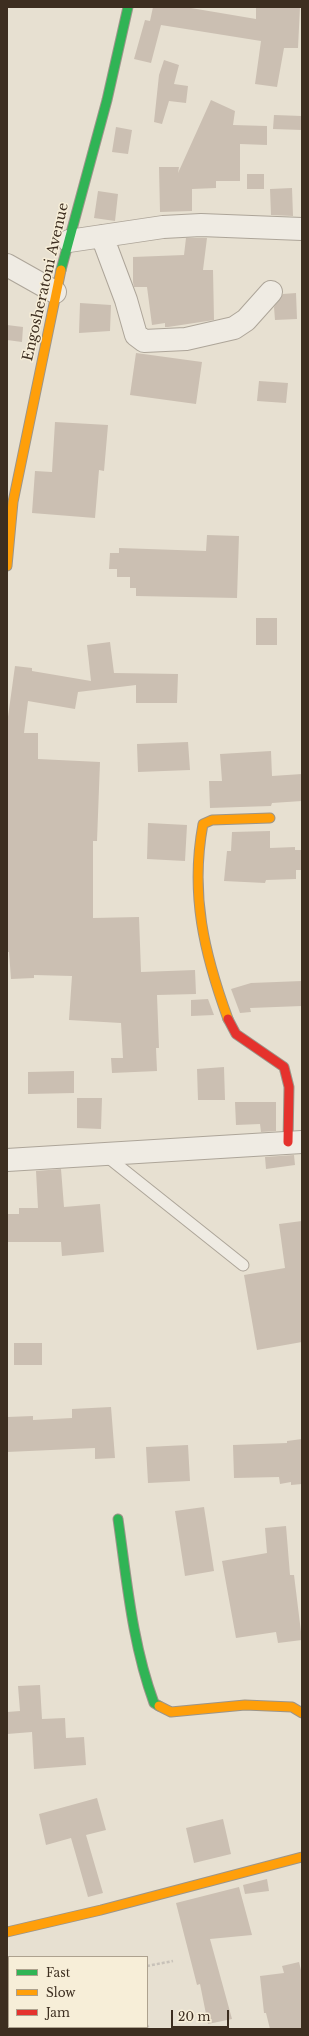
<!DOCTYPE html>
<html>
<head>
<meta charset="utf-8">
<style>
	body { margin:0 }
	#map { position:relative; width:309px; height:2036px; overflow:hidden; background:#e7e0d1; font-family:"Libre Baskerville",serif }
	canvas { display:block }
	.frame { position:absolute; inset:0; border:8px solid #3d2e20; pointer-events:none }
	.legend { position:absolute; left:8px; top:1956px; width:140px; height:72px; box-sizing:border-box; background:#f7eed8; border:1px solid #ada18e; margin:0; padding:5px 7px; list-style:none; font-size:12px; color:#3d2e20 }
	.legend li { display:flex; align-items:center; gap:8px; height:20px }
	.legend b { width:20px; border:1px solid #ada18e }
	.scale { position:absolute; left:171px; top:2010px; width:58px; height:18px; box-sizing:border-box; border:2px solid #3d2e20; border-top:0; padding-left:5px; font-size:12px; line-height:14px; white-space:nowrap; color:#3d2e20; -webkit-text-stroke:3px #f7eed8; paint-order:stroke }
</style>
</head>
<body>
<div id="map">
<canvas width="309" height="2036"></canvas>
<div class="frame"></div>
<ul class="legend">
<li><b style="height:5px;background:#30b455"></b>Fast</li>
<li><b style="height:5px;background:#ff9f0a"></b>Slow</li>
<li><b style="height:5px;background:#e5322d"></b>Jam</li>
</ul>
<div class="scale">20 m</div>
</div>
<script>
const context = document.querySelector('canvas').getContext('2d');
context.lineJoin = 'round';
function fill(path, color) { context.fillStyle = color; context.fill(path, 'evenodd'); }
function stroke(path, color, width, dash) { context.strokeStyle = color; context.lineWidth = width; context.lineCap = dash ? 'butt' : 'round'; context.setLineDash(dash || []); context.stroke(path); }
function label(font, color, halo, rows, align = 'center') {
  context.font = font + ' "Libre Baskerville",serif'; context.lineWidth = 3; context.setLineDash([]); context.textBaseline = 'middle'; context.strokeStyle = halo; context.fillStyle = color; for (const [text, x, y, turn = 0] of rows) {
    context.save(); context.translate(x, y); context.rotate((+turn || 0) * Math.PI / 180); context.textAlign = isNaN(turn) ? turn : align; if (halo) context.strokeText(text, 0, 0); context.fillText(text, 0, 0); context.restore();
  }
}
const building = new Path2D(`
	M153 7H185L256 19V7H300L298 48H284L277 87 255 84 261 41 161 25 151 63 134 59 145 20 150 21Z
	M164 60 179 65 174 84 188 86 186 103 169 101 162 124 154 122 159 75Z
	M211 100 235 111 233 125 267 126V145L240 144V181H216V188L192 189V211L160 212 159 167H179L178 173Z
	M274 115 302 116V130L273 129Z
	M116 127 132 130 128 154 112 152Z
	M247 174H264V189H247Z
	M292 188 293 216 271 215 270 189Z
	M98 191 118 194 115 221 94 218Z
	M186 238H207L203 270H213L214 320 168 327H165V323L152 325 147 287H134L133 282V257L184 255Z
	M296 293 297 319 275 320 274 307 283 294Z
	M80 303 111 305 110 331 79 333Z
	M7 325 23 327 22 342 7 340Z
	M136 353 202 362 196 404 130 395Z
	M259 381 288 383 286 403 257 401Z
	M55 422 108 425 104 471 99 470 95 518 32 513 35 471 52 472Z
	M207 535 239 536 237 598 136 596V588H130V577H117V569H109L110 553H119V548L206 551Z
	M256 618H277V645H256Z
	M110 642 114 673 178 674 177 703H136V685L78 692 75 709 28 701 24 733H38V759L100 762 97 841H93V918L139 917 141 972 195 970 196 994 157 995 159 1048H156L157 1071 112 1073 111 1058H123L121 1023 69 1020 72 976 34 975V978L11 979 9 952H7V724L15 666 32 668V671L91 681 87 645Z
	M188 742 190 770 138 772 137 744Z
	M271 751 272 776 302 774V801L272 803 271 806 210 808 209 781H222L220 754Z
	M148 823 187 825 185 861 147 859Z
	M270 831V848L295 847V850H302V870H296V879L266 880 265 883 224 881 227 851H231L232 832Z
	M302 981V1006L250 1008 251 1012 240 1013 231 989 251 983Z
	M208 999 214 1015 191 1016V1000Z
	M224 1067 225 1100H198L197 1069Z
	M74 1071V1093L28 1094V1072Z
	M77 1098H102L101 1129 77 1128Z
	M235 1102H276V1131L261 1132 260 1124 236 1125Z
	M294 1155 295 1165 266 1169 265 1157Z
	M61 1169 64 1207 100 1204 104 1252 62 1256 61 1242H7V1214H19V1208H38L36 1171Z
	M302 1221V1342L257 1350 244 1275 285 1268 279 1224Z
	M14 1343H42V1365H14Z
	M111 1407 115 1458 95 1459V1448L7 1452V1417L33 1416V1420L72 1418V1409Z
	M302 1439V1484L291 1485V1482L280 1484 279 1477 234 1478 233 1445 287 1443V1441Z
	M188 1445 190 1481 148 1483 146 1447Z
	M204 1507 214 1571 185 1576 175 1511Z
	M286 1526 290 1575H294L302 1640 278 1643 276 1632 236 1638 222 1561 267 1553 265 1528Z
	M40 1685 42 1719 65 1718 66 1738 84 1737 86 1765 34 1769 32 1732 7 1734V1712L20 1711 18 1686Z
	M97 1798 106 1830 86 1835 103 1893 88 1897 71 1838 46 1845 39 1814Z
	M223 1819 231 1854 194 1863 186 1828Z
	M267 1879 269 1891 245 1894 243 1885Z
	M239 1887 252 1935 210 1939 232 2019 208 2024 200 1984 197 1985 176 1903Z
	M299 1962 302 1974V2029H270L266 2013H264L260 1976 284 1973 282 1966Z`);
const path = new Path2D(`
	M147 1966 173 1961
	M7 1999H9
	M147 2025 149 2029`);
const lane = new Path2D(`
	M105 1155 243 1265`);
const street = new Path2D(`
	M102 236 126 300 136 335 144 341 186 339 234 328 246 320 271 292
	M69 241 163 227 201 225 302 229
	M7 265 55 292
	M7 1160 302 1142`);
const fast = new Path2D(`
	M61 270 107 100 128 7
	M118 1519C127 1581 132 1643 154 1703L159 1706`);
const slow = new Path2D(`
	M7 566 13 502 61 270
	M228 1019C204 953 190 894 203 824L212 820 270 818
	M159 1706 171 1712 245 1705 292 1707 302 1713
	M7 1932 101 1910 302 1857`);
const jam = new Path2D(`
	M228 1019 236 1034 284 1067 289 1087 288 1142`);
const streetNames = [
	["Engosheratoni Avenue",46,282,-77]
];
fill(building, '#cbbfb2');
stroke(lane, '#ada599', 13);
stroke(street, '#ada599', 24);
stroke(fast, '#9c958a', 11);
stroke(slow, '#9c958a', 11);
stroke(jam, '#9c958a', 11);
stroke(path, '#c8c2b9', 2.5, [3, 2]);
stroke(lane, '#efebe3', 11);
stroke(street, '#efebe3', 22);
stroke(fast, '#30b455', 9);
stroke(slow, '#ff9f0a', 9);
stroke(jam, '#e5322d', 9);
label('14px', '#3d2e20', '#f7eed8', streetNames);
</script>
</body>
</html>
